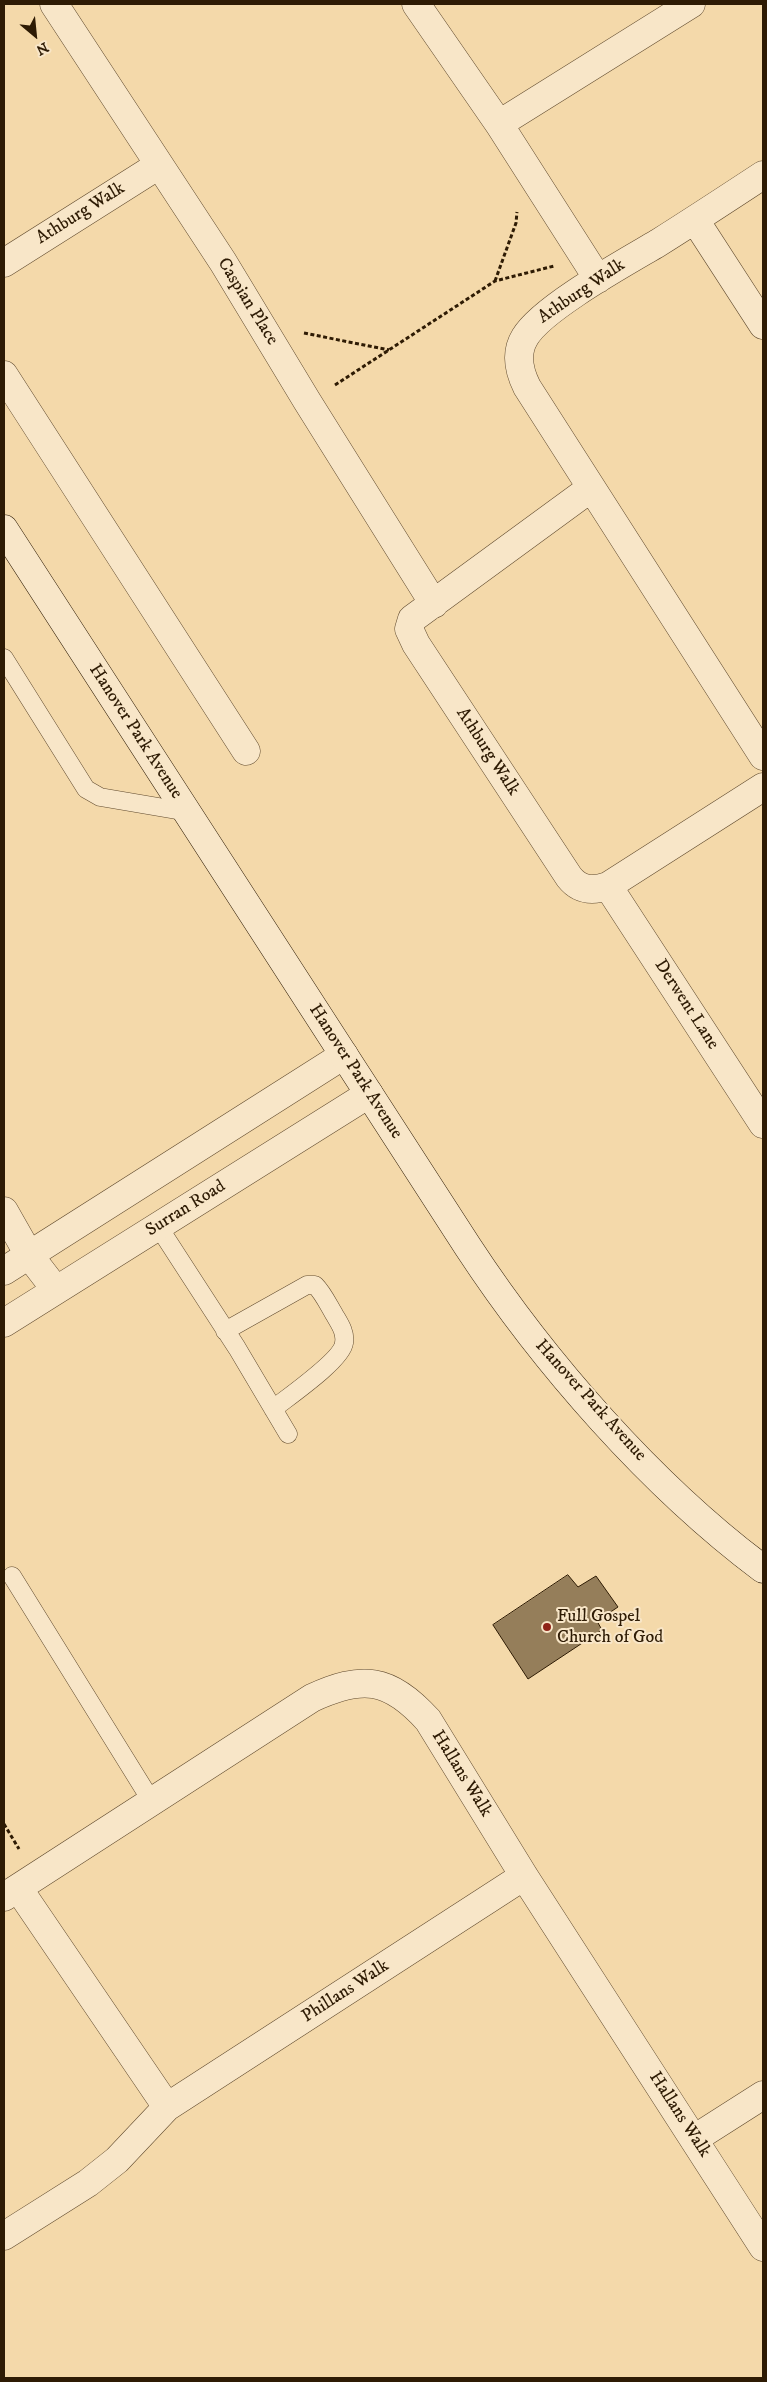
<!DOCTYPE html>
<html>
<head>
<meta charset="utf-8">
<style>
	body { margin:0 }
	#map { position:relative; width:767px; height:2382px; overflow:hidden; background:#f4d9aa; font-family:"IM FELL DW Pica",serif }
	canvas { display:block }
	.frame { position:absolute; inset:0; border:5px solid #2e1b04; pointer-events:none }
	.north { position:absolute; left:10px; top:10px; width:50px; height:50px; -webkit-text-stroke:4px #f8e6c8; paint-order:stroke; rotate:152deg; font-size:14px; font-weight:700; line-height:20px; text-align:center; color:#2e1b04 }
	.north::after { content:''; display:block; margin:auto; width:18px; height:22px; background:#2e1b04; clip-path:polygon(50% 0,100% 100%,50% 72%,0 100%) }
</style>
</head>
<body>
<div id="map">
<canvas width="767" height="2382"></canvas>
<div class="frame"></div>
<div class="north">N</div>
</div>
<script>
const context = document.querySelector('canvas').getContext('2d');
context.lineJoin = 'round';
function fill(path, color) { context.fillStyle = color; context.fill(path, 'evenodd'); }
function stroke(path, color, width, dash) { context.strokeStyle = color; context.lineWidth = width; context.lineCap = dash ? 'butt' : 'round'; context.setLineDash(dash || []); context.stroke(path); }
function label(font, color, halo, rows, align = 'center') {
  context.font = font + ' "IM FELL DW Pica",serif'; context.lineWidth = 4; context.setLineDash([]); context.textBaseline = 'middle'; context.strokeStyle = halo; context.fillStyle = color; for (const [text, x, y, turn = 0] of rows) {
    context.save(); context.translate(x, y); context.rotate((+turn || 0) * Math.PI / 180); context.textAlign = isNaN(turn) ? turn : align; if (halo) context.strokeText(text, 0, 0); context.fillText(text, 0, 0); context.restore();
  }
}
const building = new Path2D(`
	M568 1575 578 1587 596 1576 618 1607 597 1621 602 1630 528 1679 493 1625Z`);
const path = new Path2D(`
	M495 281 516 223 517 212
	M304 333 389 350
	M335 385 495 281 554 266
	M4 1824 19 1849`);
const lane = new Path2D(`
	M4 658 86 789 100 797 188 812
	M158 1226 237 1348 288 1434
	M225 1331 307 1285H315C323 1293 328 1304 334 1314 339 1323 346 1332 344 1343 342 1360 288 1397 273 1409
	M12 1576 152 1802`);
const street = new Path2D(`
	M54 4 223 262 307 401 434 604
	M416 4 499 124 598 279
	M499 124 691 4
	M763 175C728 198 693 221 658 243 626 262 542 308 525 337 515 353 519 371 527 387L763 756
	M695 220 763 325
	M4 263 159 165
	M4 375 246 751
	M591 488 412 619 409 629 416 644 569 877C580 891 593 891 608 886L763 787
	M608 886 763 1124
	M4 1211 29 1255 56 1290
	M4 1271 344 1055
	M4 1323 369 1094
	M18 1888 167 2107
	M4 1897 312 1698C362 1675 389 1677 428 1720L524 1876 763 2247
	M694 2139 763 2095
	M4 2236 88 2183 117 2160 167 2107 524 1876`);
const secondary = new Path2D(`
	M4 529 468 1247C544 1363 652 1486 763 1569`);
const markers = [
	[547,1627,5,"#8f2418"]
];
const streetNames = [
	["Athburg Walk",81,214,-32],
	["Athburg Walk",582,292,-34],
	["Caspian Place",247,302,58],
	["Hanover Park Avenue",135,732,57],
	["Athburg Walk",487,752,57],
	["Derwent Lane",686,1005,57],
	["Hanover Park Avenue",355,1072,57],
	["Surran Road",186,1209,-32],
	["Hanover Park Avenue",590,1401,48],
	["Hallans Walk",461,1774,58],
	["Phillans Walk",346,1992,-33],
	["Hallans Walk",679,2115,57]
];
const poiNames = [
	["Full Gospel",557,1617],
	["Church of God",557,1638]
];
fill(building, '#957e5a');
stroke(building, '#2e1b04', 1);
stroke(lane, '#604a2e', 19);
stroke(street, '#604a2e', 29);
stroke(secondary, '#2e1b04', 29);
stroke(path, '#2e1b04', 3, [4, 2.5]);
stroke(lane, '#f8e6c8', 18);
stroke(street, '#f8e6c8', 28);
stroke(secondary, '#f8e6c8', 28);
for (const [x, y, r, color] of markers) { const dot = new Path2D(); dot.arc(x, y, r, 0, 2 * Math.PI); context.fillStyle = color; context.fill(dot); stroke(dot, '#f8e6c8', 2); }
label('18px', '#2e1b04', '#f8e6c8', streetNames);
label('18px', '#2e1b04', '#f8e6c8', poiNames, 'left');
</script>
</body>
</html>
